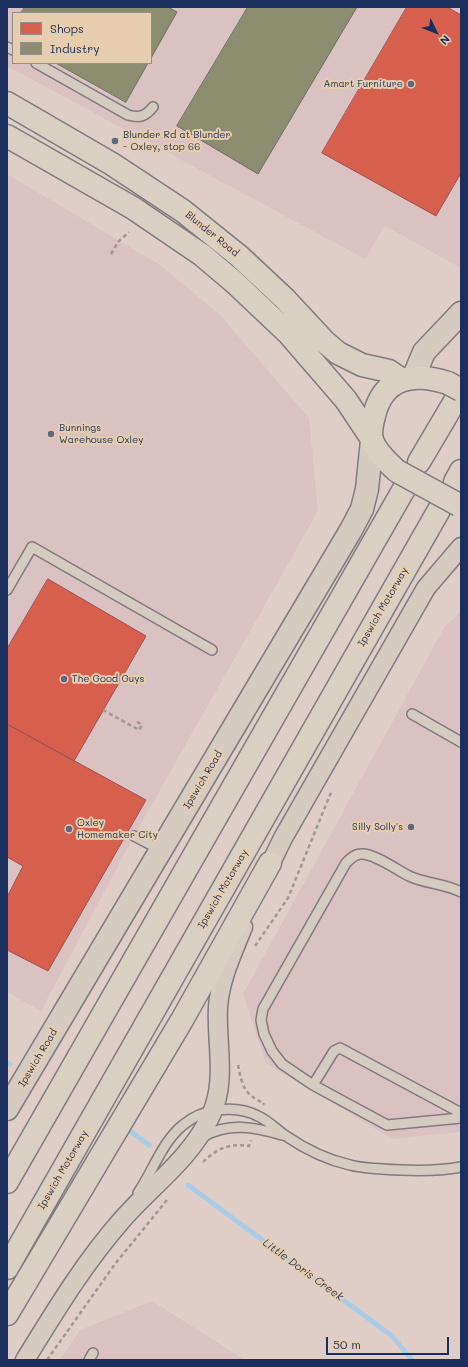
<!DOCTYPE html>
<html>
<head>
<meta charset="utf-8">
<style>
	body { margin:0 }
	#map { position:relative; width:468px; height:1367px; overflow:hidden; background:#dfcec8; font-family:Mali,sans-serif }
	canvas { display:block }
	.frame { position:absolute; inset:0; border:8px solid #1b2f5e; pointer-events:none }
	.legend { position:absolute; left:12px; top:12px; width:140px; height:52px; box-sizing:border-box; background:#e5cdad; border:1px solid #948e8d; margin:0; padding:5px 7px; list-style:none; font-size:12px; color:#1b2f5e }
	.legend li { display:flex; align-items:center; gap:8px; height:20px }
	.legend b { width:20px; border:1px solid #948e8d }
	.north { position:absolute; left:416px; top:12px; width:40px; height:40px; -webkit-text-stroke:3px #e5cdad; paint-order:stroke; rotate:132deg; font-size:11px; font-weight:700; line-height:16px; text-align:center; color:#1b2f5e }
	.north::after { content:''; display:block; margin:auto; width:14px; height:18px; background:#1b2f5e; clip-path:polygon(50% 0,100% 100%,50% 72%,0 100%) }
	.scale { position:absolute; left:326px; top:1337px; width:123px; height:18px; box-sizing:border-box; border:2px solid #1b2f5e; border-top:0; padding-left:5px; font-size:12px; line-height:14px; white-space:nowrap; color:#1b2f5e; -webkit-text-stroke:3px #e5cdad; paint-order:stroke }
</style>
</head>
<body>
<div id="map">
<canvas width="468" height="1367"></canvas>
<div class="frame"></div>
<ul class="legend">
<li><b style="height:11px;background:#d6604d"></b>Shops</li>
<li><b style="height:11px;background:#8c8c6e"></b>Industry</li>
</ul>
<div class="north">N</div>
<div class="scale">50 m</div>
</div>
<script>
const context = document.querySelector('canvas').getContext('2d');
context.lineJoin = 'round';
function fill(path, color) { context.fillStyle = color; context.fill(path, 'evenodd'); }
function stroke(path, color, width, dash) { context.strokeStyle = color; context.lineWidth = width; context.lineCap = dash ? 'butt' : 'round'; context.setLineDash(dash || []); context.stroke(path); }
function label(font, color, halo, rows, align = 'center') {
  context.font = font + ' Mali,sans-serif'; context.lineWidth = 4; context.setLineDash([]); context.textBaseline = 'middle'; context.strokeStyle = halo; context.fillStyle = color; for (const [text, x, y, turn = 0] of rows) {
    context.save(); context.translate(x, y); context.rotate((+turn || 0) * Math.PI / 180); context.textAlign = isNaN(turn) ? turn : align; if (halo) context.strokeText(text, 0, 0); context.fillText(text, 0, 0); context.restore();
  }
}
const built = new Path2D(`
	M7 7H461V268L385 226 365 259 7 66ZM13 13H151V63H13Z
	M7 174 160 265 220 315 309 418 318 511 134 836 41 1011 7 992Z
	M461 612V1132L392 1139 266 1063 243 994 445 626Z
	M152 1301 245 1360H60L80 1330Z`);
const shops = new Path2D(`
	M407 7H447L461 15V173L436 216 322 153Z
	M48 579 146 636 74 761 7 724V649Z
	M7 724 146 800 48 971 7 950V897L23 866 7 857Z`);
const industry = new Path2D(`
	M25 7H168L177 12 151 58V13H21Z
	M248 7H357L258 174 177 126Z
	M56 63H148L126 102Z`);
const stream = new Path2D(`
	M7 1063 10 1064
	M130 1131 149 1145
	M188 1185 392 1336 412 1360`);
const path = new Path2D(`
	M111 254 118 242 129 232
	M103 710 139 730 142 725 136 721
	M255 946 288 898 332 790
	M238 1065C242 1085 244 1095 264 1103L263 1105
	M203 1162C217 1148 230 1143 249 1146L251 1140
	M47 1360 115 1264 167 1200`);
const service = new Path2D(`
	M7 47 13 50
	M36 63 128 115C139 118 145 117 153 107
	M7 590 32 547 212 650
	M412 714 461 742
	M134 836 161 850
	M461 892C444 883 426 884 409 876 397 870 374 853 361 854 355 854 350 859 346 863L263 1009 261 1020 264 1034 272 1051 282 1064 313 1085 387 1125 461 1118
	M313 1085 334 1051 340 1048 461 1113
	M202 1137C230 1122 254 1127 282 1135
	M138 1193C153 1171 162 1142 183 1125 203 1108 236 1104 260 1117 270 1122 277 1130 286 1136 305 1149 328 1160 350 1165 361 1168 371 1168 382 1169 409 1171 435 1172 461 1167
	M89 1360 93 1353`);
const minor = new Path2D(`
	M265 875 283 838 426 588 461 547
	M25 1360C54 1313 84 1263 121 1221 152 1185 191 1159 211 1115 227 1081 216 1043 218 1007 220 979 233 952 243 927`);
const secondary = new Path2D(`
	M414 376 424 352 461 313
	M7 1109 351 530 362 509 367 489 372 440`);
const primary = new Path2D(`
	M7 103 112 164 183 211 239 256 285 299 325 342 338 353 362 365 389 371 402 380
	M7 136 133 208 202 255 234 282 289 334 346 400 372 439
	M397 471C388 463 376 452 372 440 370 434 372 422 374 416 383 376 415 372 448 383`);
const motorway = new Path2D(`
	M419 462 455 401
	M455 482 461 471
	M7 1182 404 489
	M7 1268 439 510
	M7 1314 182 1020 270 863`);
const primaryBridge = new Path2D(`
	M448 383 461 390
	M397 471 459 505`);
const markers = [
	[411,84,4,"#606783"],
	[115,141,4,"#606783"],
	[51,434,4,"#606783"],
	[64,679,4,"#606783"],
	[411,827,4,"#606783"],
	[69,829,4,"#606783"]
];
const poiNames = [
	["Amart Furniture",403,84,"right"],
	["Blunder Rd at Blunder",123,135],
	["- Oxley, stop 66",123,147],
	["Bunnings",59,428],
	["Warehouse Oxley",59,440],
	["The Good Guys",72,679],
	["Oxley",77,823],
	["Homemaker City",77,835],
	["Silly Solly's",403,827,"right"]
];
const streetNames = [
	["Blunder Road",212,234,39],
	["Ipswich Motorway",383,607,-60],
	["Ipswich Road",203,780,-59],
	["Ipswich Motorway",223,889,-60],
	["Ipswich Road",38,1058,-59],
	["Ipswich Motorway",63,1170,-60]
];
const waterNames = [
	["Little Doris Creek",303,1270,36]
];
fill(built, '#dac2c3');
fill(shops, '#d6604d');
stroke(shops, '#9e5152', 1);
fill(industry, '#8c8c6e');
stroke(industry, '#6a7069', 1);
stroke(stream, '#aacbe5', 5);
stroke(service, '#7f7c82', 12);
stroke(minor, '#7f7c82', 21);
stroke(secondary, '#7f7c82', 25);
stroke(primary, '#7f7c82', 25);
stroke(motorway, '#7f7c82', 25);
stroke(path, '#9e9998', 2.5, [4, 3]);
stroke(service, '#d5cbc0', 9);
stroke(minor, '#d5cbc0', 18);
stroke(secondary, '#d5cbc0', 22);
stroke(primary, '#d9cfc2', 22);
stroke(motorway, '#d9cfc2', 22);
stroke(primaryBridge, '#7f7c82', 25, []);
stroke(primaryBridge, '#d9cfc2', 22);
for (const [x, y, r, color] of markers) { const dot = new Path2D(); dot.arc(x, y, r, 0, 2 * Math.PI); context.fillStyle = color; context.fill(dot); stroke(dot, '#e5cdad', 1.5); }
label('10px', '#1b2f5e', '#e5cdad', poiNames, 'left');
label('10px', '#1b2f5e', '#e5cdad', streetNames);
label('italic 11px', '#273e6d', '#e5cdad', waterNames);
</script>
</body>
</html>
